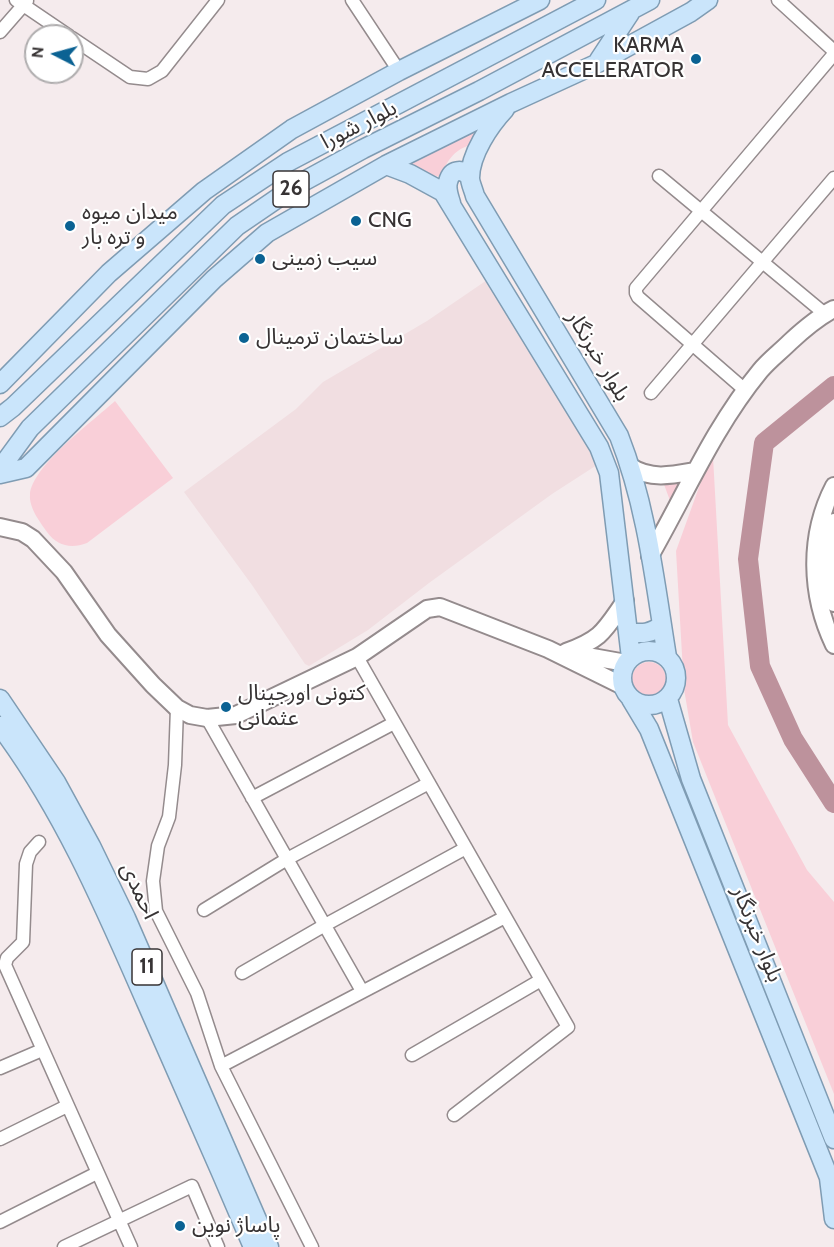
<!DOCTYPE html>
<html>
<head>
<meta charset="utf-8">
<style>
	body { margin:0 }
	#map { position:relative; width:834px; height:1247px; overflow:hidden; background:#f5ebed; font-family:Cabin,sans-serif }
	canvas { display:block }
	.north { position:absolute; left:24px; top:24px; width:60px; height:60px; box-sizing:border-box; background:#fff; border:2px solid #afadae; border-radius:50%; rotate:276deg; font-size:16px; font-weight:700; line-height:24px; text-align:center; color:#373334 }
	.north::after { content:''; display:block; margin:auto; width:21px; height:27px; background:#0b6293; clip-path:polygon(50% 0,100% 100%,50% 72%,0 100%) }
</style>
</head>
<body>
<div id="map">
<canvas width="834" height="1247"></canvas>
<div class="north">N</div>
</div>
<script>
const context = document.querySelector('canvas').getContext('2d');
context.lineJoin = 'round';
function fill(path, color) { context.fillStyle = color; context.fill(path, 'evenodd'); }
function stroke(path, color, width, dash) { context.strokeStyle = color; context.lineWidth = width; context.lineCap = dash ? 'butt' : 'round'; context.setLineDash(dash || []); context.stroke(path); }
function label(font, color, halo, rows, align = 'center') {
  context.font = font + ' Cabin,"Noto Sans Arabic",sans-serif'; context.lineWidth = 4.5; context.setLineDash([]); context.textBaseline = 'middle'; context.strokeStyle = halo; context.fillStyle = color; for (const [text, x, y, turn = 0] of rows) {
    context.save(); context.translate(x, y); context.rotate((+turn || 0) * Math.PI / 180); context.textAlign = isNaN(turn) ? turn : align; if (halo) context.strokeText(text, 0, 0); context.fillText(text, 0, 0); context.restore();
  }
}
const built = new Path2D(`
	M490 278 600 463 552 494 429 583 368 630 309 666 305 664 252 585 184 492 296 409 323 382 427 321Z`);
const green = new Path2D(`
	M487 124 475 144C455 148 448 159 440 177L406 167Z
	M115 401 173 478 87 543C71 549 57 546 47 532 40 522 29 508 30 495 31 467 93 421 115 401Z
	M713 457 728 725 807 870 834 902V1094L693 742 684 689 676 551 703 476Z
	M688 477 672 506 662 479Z
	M632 679a17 17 0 1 1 34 0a17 17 0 1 1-34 0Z`);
const river = new Path2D(`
	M834 386 764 443 748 559 760 666 793 739 834 803`);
const street = new Path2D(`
	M16 0 69 36
	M352 0 399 71
	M778 0 834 51
	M0 32 27 1
	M72 38 130 77 148 79 162 71 218 0
	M659 176 825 314
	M745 390 638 297 636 293V288L834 54
	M651 393 834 178
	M357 657 568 1027 454 1115
	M177 708 175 765 169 817 158 846 153 881 156 911 197 993 221 1066 312 1247
	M207 718 362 991
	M252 798 394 723
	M39 842 30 852 26 864 23 942 7 958 5 965 131 1247
	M204 910 287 859 429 783
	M242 973 325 925 466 848
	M412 1055 541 980
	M221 1066 505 917
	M0 1068 42 1050
	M0 1139 67 1106
	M0 1222 97 1173
	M64 1247 192 1186 218 1247`);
const secondary = new Path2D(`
	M631 467C651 480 673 475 695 471
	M834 486C808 536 810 595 834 645
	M834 522C826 547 825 577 834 603
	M0 527 22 532 33 539 64 572 108 635 153 685 177 708 190 715 207 718 236 715 357 657 427 609 440 607 548 649 623 686
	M650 556C686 493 714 427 760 371 769 360 780 352 790 342 803 330 818 317 834 309
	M566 652C602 639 604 631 625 601
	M570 653 626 663`);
const primary = new Path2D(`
	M599 60 630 13
	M505 109C490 125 470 154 470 178 470 183 474 191 475 196L619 436C647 507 655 583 667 657
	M386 165 410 174 443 192 599 447 609 473 631 658
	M451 203C449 196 446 189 448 182 451 169 462 168 470 177
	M0 384 109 273 204 191 292 129 399 71 540 0
	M0 417 13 407 223 205 288 162 596 0
	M0 469 30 428 237 226 297 185 363 149 479 91 650 0
	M0 474 26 468 214 279 267 233 386 165 511 103 596 64 691 12 708 0
	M628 632C642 634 651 634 662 625
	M622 678a27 27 0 1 1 54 0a27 27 0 1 1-54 0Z
	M0 699 56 782 91 846 126 918 269 1247
	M631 699 649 729 834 1190
	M668 699 691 779 834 1139
	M0 726C63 810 104 906 146 1002 182 1083 218 1165 253 1247
	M829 1178 834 1219`);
const markers = [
	[696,59,6,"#0b6293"],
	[356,221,6,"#0b6293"],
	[70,226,6,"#0b6293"],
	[260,259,6,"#0b6293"],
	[244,338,6,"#0b6293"],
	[226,707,6,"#0b6293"],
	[180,1226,6,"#0b6293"]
];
const shields = [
	[291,189,36],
	[147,967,30]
];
const shieldNames = [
	["26",291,189],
	["11",147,967]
];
const poiNames = [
	["KARMA",684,46,"right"],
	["ACCELERATOR",684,71,"right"],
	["میدان میوه",82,213],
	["و تره بار",82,238],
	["CNG",368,221],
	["سیب زمینی",272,259],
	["ساختمان ترمینال",256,338],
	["کتونی اورجینال",238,694],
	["عثمانی",238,719],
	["پاساژ نوین",192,1226]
];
const streetNames = [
	["بلوار شورا",359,125,-27],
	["بلوار خبرنگار",598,356,59],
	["احمدی",139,891,65],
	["بلوار خبرنگار",757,934,68]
];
fill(built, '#f1dee1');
fill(green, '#f9cfd8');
stroke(river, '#bd929c', 20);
stroke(street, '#948b8d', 15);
stroke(secondary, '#948b8d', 20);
stroke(primary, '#7f9cb3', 21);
stroke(street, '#fff', 12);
stroke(secondary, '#fff', 16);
stroke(primary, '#cae5fb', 18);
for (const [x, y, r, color] of markers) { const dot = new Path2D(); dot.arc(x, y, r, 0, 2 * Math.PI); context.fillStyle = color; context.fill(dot); stroke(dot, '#fff', 2); }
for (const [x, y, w] of shields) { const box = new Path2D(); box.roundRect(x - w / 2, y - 18, w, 36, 4.5); context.fillStyle = '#fff'; context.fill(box); stroke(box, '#373334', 1.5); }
label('bold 21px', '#373334', null, shieldNames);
label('22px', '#373334', '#fff', poiNames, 'left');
label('22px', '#373334', '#fff', streetNames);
</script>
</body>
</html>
